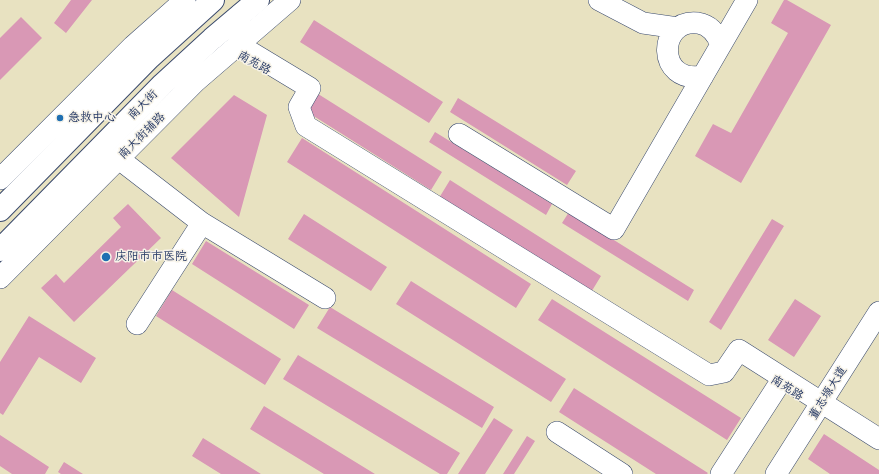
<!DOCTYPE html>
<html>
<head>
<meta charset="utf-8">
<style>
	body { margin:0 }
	canvas { display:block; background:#e8e2c1 }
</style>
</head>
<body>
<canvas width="879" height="474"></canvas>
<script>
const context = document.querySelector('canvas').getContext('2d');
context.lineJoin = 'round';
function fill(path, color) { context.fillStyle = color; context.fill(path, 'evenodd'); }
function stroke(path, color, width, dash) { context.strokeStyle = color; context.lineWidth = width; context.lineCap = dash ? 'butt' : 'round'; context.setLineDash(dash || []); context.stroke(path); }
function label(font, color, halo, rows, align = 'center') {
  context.font = font + ' "Playpen Sans","LXGW WenKai TC",sans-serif'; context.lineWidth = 3; context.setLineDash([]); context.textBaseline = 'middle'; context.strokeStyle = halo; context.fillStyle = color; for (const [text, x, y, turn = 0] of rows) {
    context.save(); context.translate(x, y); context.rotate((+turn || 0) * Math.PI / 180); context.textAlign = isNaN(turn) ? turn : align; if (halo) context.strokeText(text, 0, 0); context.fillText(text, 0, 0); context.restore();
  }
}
const building = new Path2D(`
	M71 0H92L66 33 54 23Z
	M784 0H787L831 25 741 183 695 156 713 124 731 133 788 33 771 23Z
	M21 17 42 38 0 80V38Z
	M314 20 443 102 429 123 300 42Z
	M315 92 442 172 431 190 304 110Z
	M234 95 267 115 239 217 171 158Z
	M458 98 576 171 567 185 450 112Z
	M435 132 552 204 546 215 429 142Z
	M302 138 531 284 516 308 287 162Z
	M450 180 601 276 590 294 439 198Z
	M128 204 161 238 74 322 41 288 56 274 64 283 121 227 113 218Z
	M569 212 694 290 688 301 562 223Z
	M304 214 387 267 371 291 288 239Z
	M772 219 784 226 721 330 709 322Z
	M206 241 309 305 294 329 192 264Z
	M411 281 566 379 551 402 396 304Z
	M172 290 281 359 265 385 156 316Z
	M552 299 741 418 727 440 538 320Z
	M795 299 821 316 794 357 768 340Z
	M330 307 494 407 482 428 317 328Z
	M29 316 96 358 81 383 39 357 3 415 0 413V362Z
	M298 355 460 453 447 474H440L283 379Z
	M574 388 708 473 707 474H656L559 412Z
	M264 406 375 474H324L250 429Z
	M494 418 513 430 485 474H458Z
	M824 434 879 470V474H830L808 459Z
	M0 435 49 467 45 474H12L0 466Z
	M527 436 535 441 514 474H503Z
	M203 438 261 474H221L192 456Z
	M64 462 83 474H61L58 472Z`);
const minor = new Path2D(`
	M599 0 643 23 678 28
	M241 14C236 29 235 39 247 50L310 88 299 107 306 126 709 375 724 372 739 350 879 439
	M703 76C656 85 657 18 698 23 710 25 717 34 721 45
	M459 134 614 229 747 0
	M119 159 202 223 325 298
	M0 179 133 46 185 0
	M0 278 195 82 290 0
	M137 324 202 223
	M557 432 622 474
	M721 474 783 378
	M776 474 879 312`);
const major = new Path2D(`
	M0 210 149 58 213 0
	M0 250 163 84 212 39 258 0`);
const markers = [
	[60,118,4,"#1f6fb2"],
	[106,257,5,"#1f6fb2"]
];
const streetNames = [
	["南苑路",254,63,29],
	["南大街",143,105,-45],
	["南大街辅路",142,136,-45],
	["南苑路",787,388,32],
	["董志塬大道",828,393,-58]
];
const poiNames = [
	["急救中心",68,118],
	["庆阳市市医院",115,257]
];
fill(building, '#d998b5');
stroke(minor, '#3a4a6d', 22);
stroke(major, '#3a4a6d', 24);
stroke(minor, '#fff', 21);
stroke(major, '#fff', 22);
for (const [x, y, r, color] of markers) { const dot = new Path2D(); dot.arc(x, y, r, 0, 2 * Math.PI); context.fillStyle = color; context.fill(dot); stroke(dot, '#f7f3e8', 1.5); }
label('12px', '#1b2f5e', '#f7f3e8', streetNames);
label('12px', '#1b2f5e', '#f7f3e8', poiNames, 'left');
</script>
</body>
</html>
